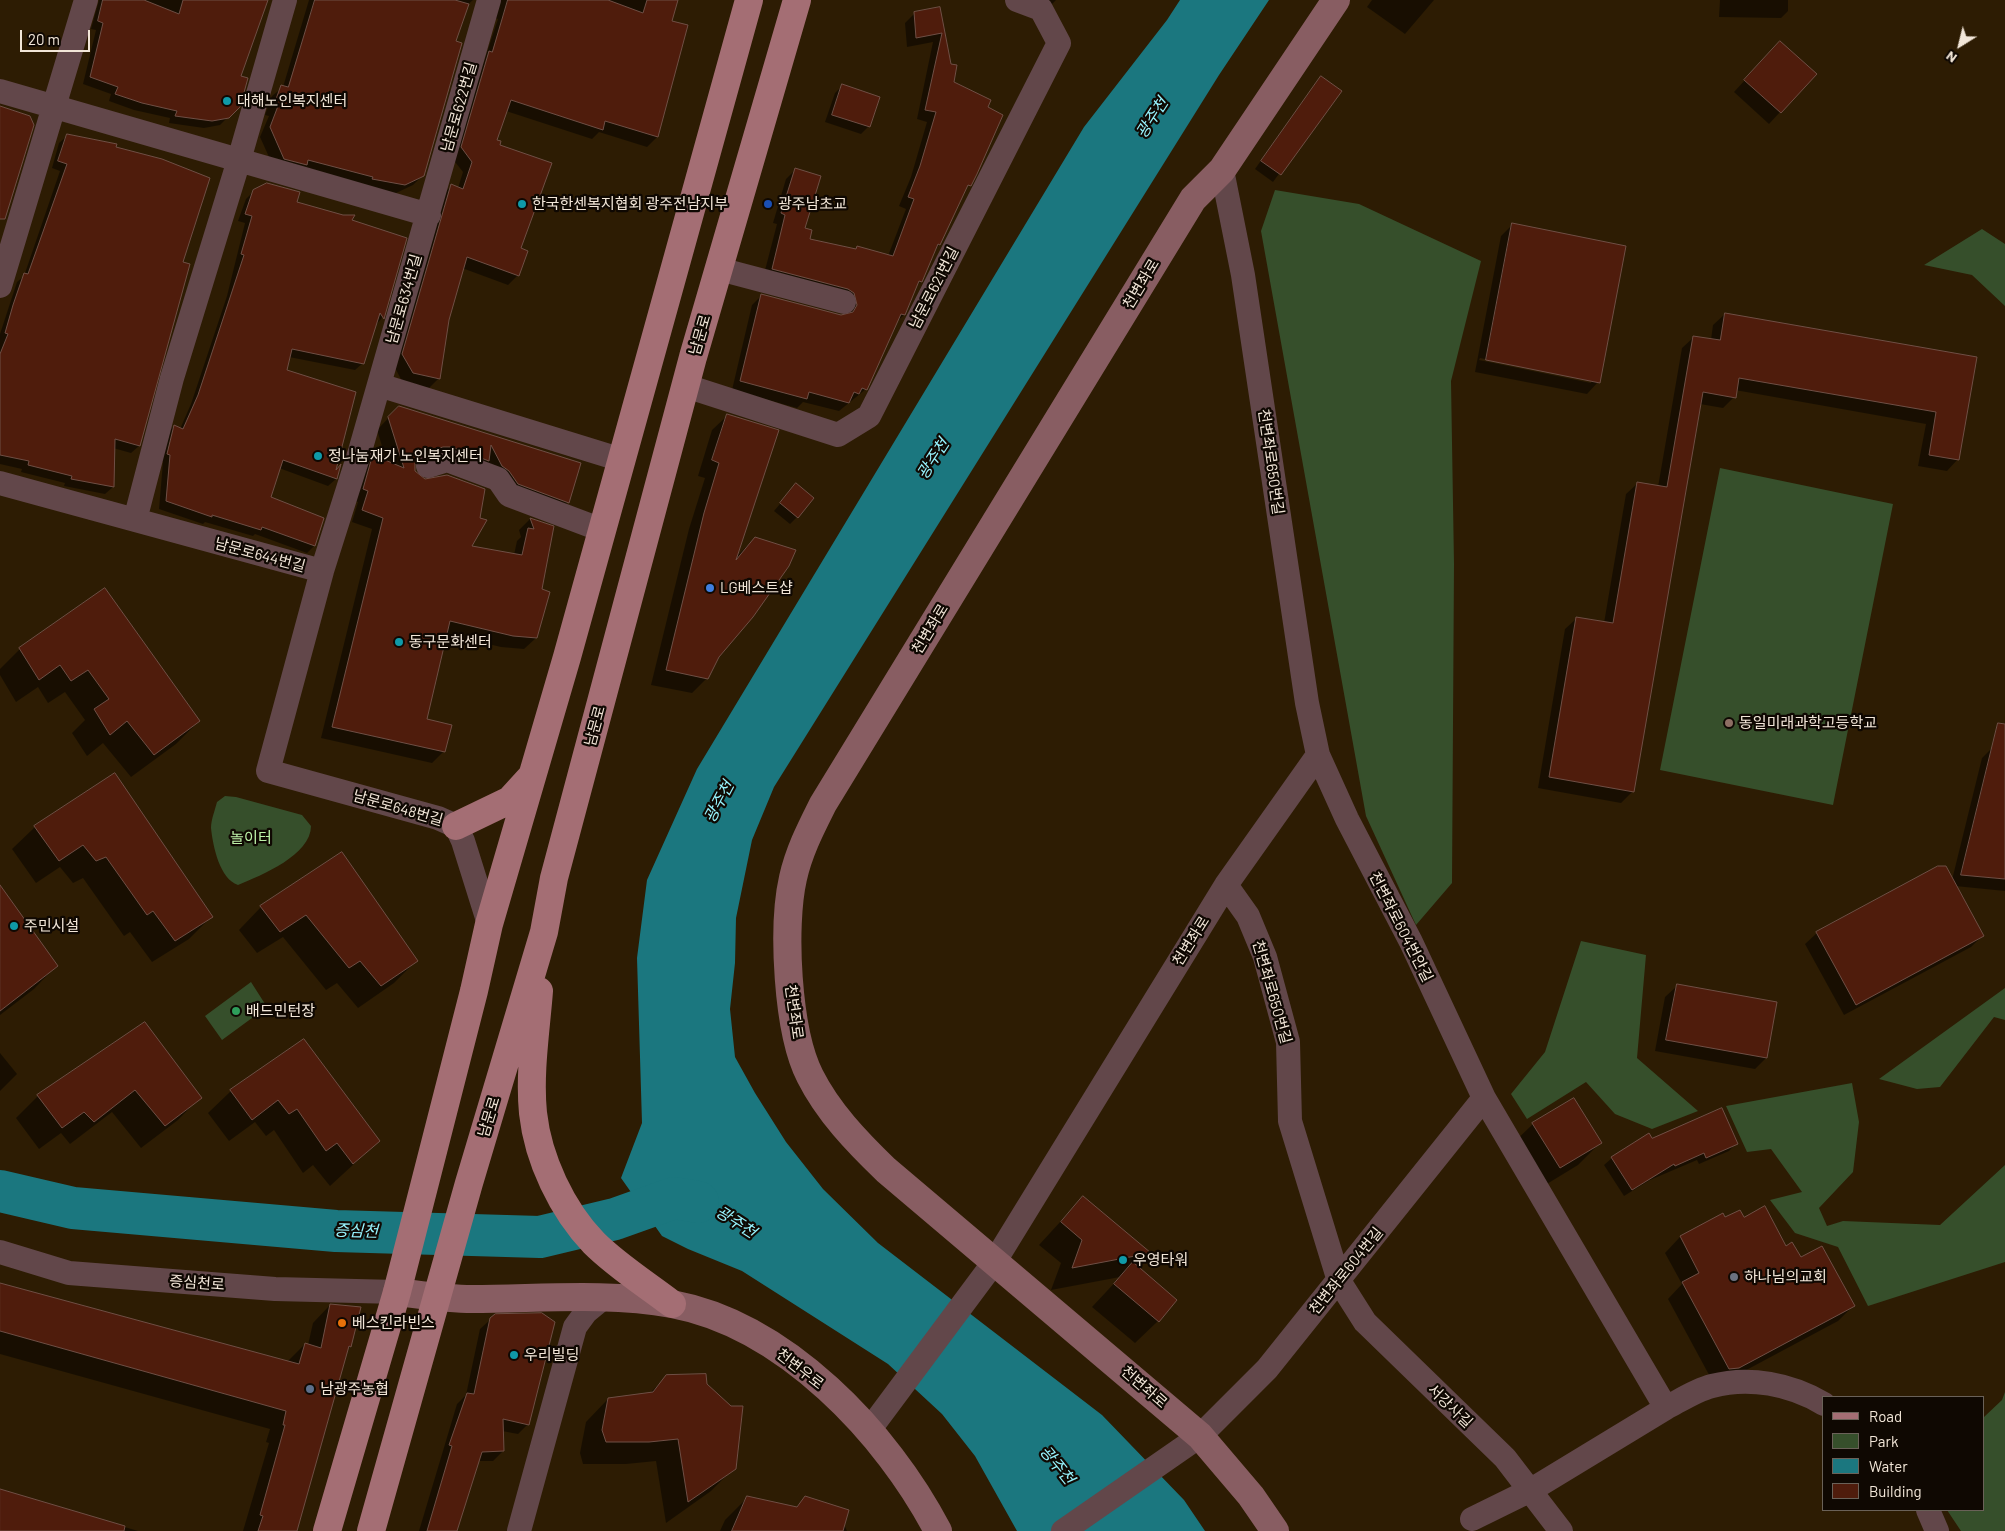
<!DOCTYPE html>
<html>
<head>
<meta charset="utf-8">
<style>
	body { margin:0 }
	#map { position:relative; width:2005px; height:1531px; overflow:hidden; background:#2d1c03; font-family:Barlow,sans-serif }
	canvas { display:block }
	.legend { position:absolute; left:1822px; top:1396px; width:162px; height:115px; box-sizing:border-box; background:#0f0802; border:1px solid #6a6158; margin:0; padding:6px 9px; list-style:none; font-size:15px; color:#f2e6d8 }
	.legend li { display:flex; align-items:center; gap:10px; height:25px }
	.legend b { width:25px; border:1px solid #6a6158 }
	.north { position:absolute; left:1935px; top:20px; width:50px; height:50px; -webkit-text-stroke:4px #0f0802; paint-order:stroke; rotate:216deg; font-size:14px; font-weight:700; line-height:20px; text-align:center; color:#f2e6d8 }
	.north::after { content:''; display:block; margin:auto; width:18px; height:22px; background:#f2e6d8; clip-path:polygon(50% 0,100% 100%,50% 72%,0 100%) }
	.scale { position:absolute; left:20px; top:30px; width:70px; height:22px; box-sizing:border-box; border:2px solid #f2e6d8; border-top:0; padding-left:6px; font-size:15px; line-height:18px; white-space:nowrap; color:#f2e6d8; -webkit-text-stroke:4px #0f0802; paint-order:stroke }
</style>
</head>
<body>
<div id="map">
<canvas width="2005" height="1531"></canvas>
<ul class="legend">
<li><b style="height:6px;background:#a46e74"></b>Road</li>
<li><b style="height:14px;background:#364f2b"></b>Park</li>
<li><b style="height:14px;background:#1b777f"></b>Water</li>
<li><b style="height:14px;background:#4f1c0c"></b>Building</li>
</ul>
<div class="north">N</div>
<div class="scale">20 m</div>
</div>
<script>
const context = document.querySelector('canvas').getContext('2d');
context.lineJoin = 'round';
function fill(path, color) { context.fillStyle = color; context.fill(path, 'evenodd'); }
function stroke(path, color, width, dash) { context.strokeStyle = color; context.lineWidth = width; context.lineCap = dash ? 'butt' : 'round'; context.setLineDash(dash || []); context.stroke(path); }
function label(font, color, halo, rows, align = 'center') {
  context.font = font + ' Barlow,"Noto Sans KR",sans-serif'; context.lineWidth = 4.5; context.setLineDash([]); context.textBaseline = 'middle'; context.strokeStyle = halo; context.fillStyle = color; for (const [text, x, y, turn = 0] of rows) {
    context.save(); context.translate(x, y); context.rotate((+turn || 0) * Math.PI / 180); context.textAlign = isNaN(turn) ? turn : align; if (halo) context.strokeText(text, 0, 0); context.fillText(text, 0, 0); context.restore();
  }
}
const green = new Path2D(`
	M1275 190 1359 204 1481 261 1451 381 1454 564 1452 883 1416 925 1366 816 1261 231Z
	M1982 229 2005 244V306L1972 275 1924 265Z
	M1720 468 1893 504 1833 805 1660 770Z
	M225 796 236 797 302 815 311 826C311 855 262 875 238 885 220 879 213 847 211 828 211 820 215 810 217 802Z
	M1581 941 1646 955 1637 1058 1698 1111 1652 1129 1615 1114 1586 1082 1527 1119 1511 1094 1545 1052Z
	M251 982 267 1007 222 1040 205 1016Z
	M2005 988V1020L1994 1017 1940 1087 1917 1089 1879 1079Z
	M1852 1083 1859 1122 1853 1172 1819 1208 1827 1226 1843 1221 1940 1225 2005 1165V1262L1868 1306 1838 1247 1795 1233 1770 1200 1802 1192 1771 1149 1747 1152 1726 1106Z
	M2005 1392V1531H1961L1947 1510H1984V1417L2002 1400Z`);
const water = new Path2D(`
	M1180 0H1269L1219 75 774 787 752 840 736 918 735 963 730 1009 735 1057 755 1093 786 1142 823 1189 878 1243 1102 1415 1184 1500 1205 1531H1017L975 1456 942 1414 888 1364 742 1271 688 1249 662 1236 621 1178 642 1123 637 958 647 880 697 769 1084 127 1167 20Z`);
const shadow = new Path2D(`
	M99 0H265L239 77V106L220 125 204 128 169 123 170 118 134 110 109 101 111 94 83 84 96 30 91 29Z
	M309 0H473L466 6 454 42 423 175 413 185 394 194 274 168 260 137 269 116 265 115 272 96 283 87Z
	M489 0H677L670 22 686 26 657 137 647 147 599 132 592 139 506 111 496 141 499 145 519 249 518 275 508 285 462 268 447 319 439 378 429 388 403 383 393 364 441 196 451 186 458 188 463 172 452 158 498 19 492 17Z
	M1027 0H1056L1049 7Z
	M1372 0H1434L1405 34 1367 7Z
	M1720 0H1800H1788V11L1781 18 1719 17Z
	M939 9 952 83 986 108 976 173 963 192 939 245 934 250 921 281 915 287 904 315 895 323 866 389 839 411 803 402 797 408 732 390 752 305 761 296 841 317 848 315 845 302 763 278 777 224 773 223 786 179 796 169 803 229 808 240 854 250 857 248 888 256 906 209 899 206 911 177 927 122 917 119 933 42 907 47 905 23 915 13Z
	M1769 54 1815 74 1769 124 1734 92Z
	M1321 77 1340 91 1273 182 1255 169Z
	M842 86 869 126 861 134 825 122 835 93Z
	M67 136 114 148 181 263 139 446 131 453 113 448V487L105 494 64 486 65 483 21 472 22 469 0 464V334L17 282 24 276 60 171 52 168 59 143Z
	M254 191 405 239 382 318 375 326 363 363 355 370 289 357 285 370 334 474 339 469 336 479 328 486 279 468 269 498 314 546 307 553 255 534 253 536 205 522 203 524 159 509 163 462 160 461 167 434 174 426 180 429 191 404 227 296 245 223 238 221 246 199Z
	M1513 224 1598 382 1587 394 1475 372 1501 236ZM1480 358 1591 380V383L1479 360Z
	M1725 314 1976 358 1958 459 1947 471 1918 466 1926 424 1735 390 1734 397 1723 408 1700 404 1633 791 1621 803 1538 788 1565 629 1577 618 1604 623 1626 494 1638 483 1658 487 1682 348 1694 337 1711 340 1713 325Z
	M399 407 580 464 568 502 557 514 431 458 414 463V471L470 547 514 555 517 541 521 537 519 530 530 519 552 527 540 590 536 638 524 649 501 647 446 634 426 720 450 726 443 752 432 763 321 738 372 529 352 522 358 502 352 500 361 470 373 459 387 462 377 430Z
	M728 415 736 557 755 538 718 656 707 678 692 693 651 685 689 529 705 478 698 476 712 430Z
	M796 485 797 517 790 524 774 511Z
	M105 590 199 721 176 744 131 777 103 743 87 756 72 733 85 720 65 692 48 703 38 687 16 702 0 675V669L20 649Z
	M2005 727V891L1955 886 1982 936 1971 947 1844 1015 1805 944 1817 933 1952 880 1982 758 1993 747Z
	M115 775 212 916 189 939 152 962 130 932 124 936 83 878 73 883 60 867 36 883 12 849 35 827Z
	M341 853 416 961 394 983 358 1008 337 983 326 990 283 937 257 953 239 930 261 907Z
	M0 887 56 966 34 989 0 1015Z
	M1677 986 1766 1058 1755 1069 1655 1051 1665 997Z
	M144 1024 200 1097 178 1120 141 1148 112 1112 70 1144 61 1133 39 1149 16 1118 38 1096Z
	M304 1041 379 1141 330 1186 313 1165 303 1173 274 1130 266 1136 255 1122 229 1141 208 1113 231 1091Z
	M0 1053 17 1074 0 1091Z
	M1533 1124 1600 1143 1578 1165 1537 1190 1510 1146Z
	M1652 1140 1736 1143 1729 1151 1699 1164 1697 1160 1650 1180 1624 1196 1604 1165 1612 1158Z
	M1083 1197 1149 1253 1136 1266 1158 1321 1135 1343 1092 1307 1120 1277 1051 1290 1061 1263 1039 1245Z
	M1722 1215 1725 1219H1743L1786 1247 1853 1306 1838 1321 1722 1383 1714 1384 1668 1299 1682 1284 1665 1253 1680 1237Z
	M0 1284 287 1362 305 1344 308 1345 313 1323 330 1305 359 1308 350 1347 346 1351 296 1531H243L269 1443 266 1442 270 1429 0 1354Z
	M491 1319 528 1424 518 1434 502 1431 503 1451 493 1461H478L455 1531H419L457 1404 466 1395 480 1329Z
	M666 1377 706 1384 734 1468 711 1491 666 1523 656 1461 626 1464H583L580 1453 586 1422 608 1399 649 1394Z
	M0 1490 138 1531H0Z
	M806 1497 844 1524 847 1531H720L725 1520 747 1498 795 1508Z`);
const river = new Path2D(`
	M0 1191 73 1208 336 1231 540 1237 615 1219 674 1198 698 1202`);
const building = new Path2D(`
	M103 0H144L179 14 183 0H268L241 76 248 78 240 107 229 118 212 121 175 116 177 111 142 103 115 94 118 87 90 77 103 23 98 21Z
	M315 0H455L469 4 456 41 462 43 424 176 405 185 372 179 373 177 308 160 307 165 284 159 270 127 278 106 274 105 281 85 288 87Z
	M508 0H608L643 13 647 0H678L672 21 688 25 658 137 605 121 603 130 511 100 497 140 501 141 500 145 552 163 521 248 528 251 519 276 467 257 449 320 440 379 413 373 402 354 451 184 463 189 472 162 461 147 489 51 492 52Z
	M940 7 951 64 957 65 954 82 991 100 988 107 1003 115 977 174 971 186 968 185 940 245 938 244 922 282 919 281 905 315 901 314 867 390 862 388 859 394 854 392 849 403 809 392 807 399 740 381 761 294 841 315 853 312 857 305 854 293 848 289 772 269 785 215 781 213 795 168 821 176 805 228 812 230 810 239 856 249 857 246 893 256 914 199 908 197 920 166 936 112 925 110 942 33 916 38 914 12Z
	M1780 41 1817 74 1781 113 1744 80Z
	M1321 76 1342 91 1281 175 1261 161Z
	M842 84 880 97 870 127 832 115Z
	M0 106 30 116 34 125 5 219H0Z
	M67 134 117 144 116 147 162 159 210 178 183 262 190 264 140 446 115 439 114 487 71 479 72 476 28 465 29 461 0 455V354L8 334 5 333 13 305 24 273 28 274 67 164 58 161Z
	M267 183 300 192 297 202 343 215H355L352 220 407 238 384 319 380 313 364 364 292 349 287 370 356 392 336 470 341 464 337 479 283 460 271 497 324 518 315 546 262 527 261 530 212 515V517L166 501 170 455 167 454 174 425 183 429 198 395 244 255 241 254 252 216 245 214 253 190Z
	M1512 223 1626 246 1600 383 1486 360Z
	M1725 313 1977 357 1959 460 1929 455 1936 412 1739 378 1736 398 1703 392 1634 792 1549 777 1576 617 1613 623 1637 482 1667 487 1693 336 1720 340Z
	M399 406 581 463 569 503 518 484 509 471 502 466 491 445 489 461 452 447H443L423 453 415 463V471L425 479 447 475 485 489 480 518 487 520 472 546 522 555 528 528 534 529 530 518 554 526 542 589 550 592 537 638 513 636 450 621 427 719 452 725 445 752 332 727 383 518 362 510 368 491 363 489 372 457H378L404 468 388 417Z
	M727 414 779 430 736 560 755 537 796 550 789 566 753 617 719 657 708 679 666 670 704 513 719 463 712 460Z
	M796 483 814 498 798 518 780 503Z
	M105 588 200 721 154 755 127 721 110 735 94 709 109 699 88 670 71 681 60 665 39 680 19 648Z
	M1998 723 2005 724V879L1961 875Z
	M115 773 213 917 175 941 153 911 147 915 106 857 96 861 83 845 59 861 34 826Z
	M342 852 418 961 381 986 360 961 349 968 306 915 280 932 260 906Z
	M1938 866H1946L1984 936 1856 1005 1816 932Z
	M0 885 58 966 0 1011Z
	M1677 984 1777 1002 1767 1058 1666 1040Z
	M145 1022 202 1098 165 1126 135 1090 94 1122 84 1112 62 1128 37 1095Z
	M304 1039 380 1141 353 1164 337 1143 326 1151 297 1109 289 1114 278 1100 252 1120 230 1090Z
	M1574 1098 1602 1143 1560 1168 1532 1123Z
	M1722 1108 1738 1144 1706 1158 1704 1153 1675 1166 1674 1164 1632 1190 1611 1157 1649 1133 1652 1138Z
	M1083 1196 1151 1253 1072 1268 1082 1240 1061 1222Z
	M1765 1206 1786 1246 1792 1242 1801 1257 1822 1246 1855 1306 1739 1368 1729 1369 1682 1282 1699 1273 1680 1236 1723 1213 1725 1217 1740 1210 1744 1217Z
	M1133 1262 1177 1300 1159 1322 1114 1284Z
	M0 1283 299 1364 305 1343 321 1348 330 1304 361 1307 351 1347 349 1346 297 1531H258L263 1516 260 1515 285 1425H283L286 1411 0 1331Z
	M542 1313 555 1322 529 1425 503 1419 504 1451 482 1452 457 1531H427L452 1446 449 1445 467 1393 474 1394 490 1318 495 1314Z
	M706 1374 707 1384 731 1406H743L736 1469 688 1502 678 1439 649 1442H606L602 1430 608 1398 653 1392 666 1375Z
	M0 1489 125 1526 124 1531H0Z
	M747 1496 797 1507 805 1496 849 1510 843 1531H732Z`);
const street = new Path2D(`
	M0 91 429 215
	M1222 170 1243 275 1307 703 1318 755 1347 819 1411 942 1484 1098 1666 1408C1681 1400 1696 1390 1712 1386 1749 1376 1791 1384 1824 1404
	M719 269 844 302
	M0 286 86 0
	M379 385 622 460
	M686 386 838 435 869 416 1059 43 1041 9 1017 0
	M428 466 447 460 498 479 509 495 602 530
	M0 483 322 571
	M135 520 172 378 239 160 285 0
	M1226 885 1248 916 1265 957 1288 1042 1290 1121 1339 1281 1365 1322 1505 1458 1561 1531
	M489 924 463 841 456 826 438 818 268 771 322 571 360 451 489 0
	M0 1252 69 1273 275 1289 397 1292
	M870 1429 995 1261 1226 885 1318 755
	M1928 1510 1937 1531
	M1472 1519 1531 1490 1666 1408
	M519 1531 575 1327 586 1312 603 1298
	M1063 1531 1200 1436 1267 1369 1484 1098`);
const secondary = new Path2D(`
	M397 1292C422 1295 447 1299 472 1299 538 1299 607 1292 672 1304 785 1325 887 1433 938 1531
	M1275 1531 1251 1496 1200 1436 886 1170C857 1142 828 1112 810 1076 787 1031 782 926 793 878 799 851 811 828 823 804L1193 199 1222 170 1336 0`);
const primary = new Path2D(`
	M456 826 510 800 531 777
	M539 991C536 1030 529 1073 533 1113 538 1159 562 1210 594 1243 617 1266 646 1284 672 1304
	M327 1531 397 1292 474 991 489 924 567 657 749 0
	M371 1531 469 1183 544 932 554 878 693 357 797 0`);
const markers = [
	[227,101,5,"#0f9aa8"],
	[522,204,5,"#0f9aa8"],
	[768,204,5,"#1a4fb4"],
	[318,456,5,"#0f9aa8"],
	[710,588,5,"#3f7fe0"],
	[399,642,5,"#0f9aa8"],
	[1729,723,5,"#8d6e63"],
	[14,926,5,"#0f9aa8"],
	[236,1011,5,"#2e9e5b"],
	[1123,1260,5,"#0f9aa8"],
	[1734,1277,5,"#6b7280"],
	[342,1323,5,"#e8710a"],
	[514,1355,5,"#0f9aa8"],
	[310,1389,5,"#5c6f8a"]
];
const poiNames = [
	["대해노인복지센터",237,101],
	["한국한센복지협회 광주전남지부",532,204],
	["광주남초교",778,204],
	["정나눔재가 노인복지센터",328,456],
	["LG베스트샵",720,588],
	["동구문화센터",409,642],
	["동일미래과학고등학교",1739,723],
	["주민시설",24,926],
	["배드민턴장",246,1011],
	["우영타워",1133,1260],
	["하나님의교회",1744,1277],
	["베스킨라빈스",352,1323],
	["우리빌딩",524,1355],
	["남광주농협",320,1389]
];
const streetNames = [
	["남문로622번길",459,107,-74],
	["천변좌로",1141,284,-59],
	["남문로621번길",934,288,-63],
	["남문로634번길",404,299,-74],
	["남문로",700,335,-74],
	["천변좌로650번길",1271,462,82],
	["남문로644번길",260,555,15],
	["천변좌로",930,629,-59],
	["남문로",595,726,-75],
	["남문로648번길",398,808,16],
	["천변좌로604번안길",1401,927,63],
	["천변좌로",1191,941,-58],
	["천변좌로650번길",1272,992,74],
	["천변좌로",794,1012,82],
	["남문로",489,1117,-73],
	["천변좌로604번길",1346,1271,-51],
	["증심천로",197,1283,4],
	["천변우로",800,1369,38],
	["천변좌로",1144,1387,41],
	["서강사길",1450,1406,44]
];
const parkNames = [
	["놀이터",251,838]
];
const waterNames = [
	["광주천",1152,118,-57],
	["광주천",933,459,-57],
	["광주천",719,802,-62],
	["광주천",736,1222,33],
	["증심천",356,1231,2],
	["광주천",1057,1465,51]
];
fill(green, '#364f2b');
fill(water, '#1b777f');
fill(shadow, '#0007');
stroke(river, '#1b777f', 42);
fill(building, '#4f1c0c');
stroke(building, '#6f4f45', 1);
stroke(street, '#62474a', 24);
stroke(secondary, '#885d62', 28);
stroke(primary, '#a46e74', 28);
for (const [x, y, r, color] of markers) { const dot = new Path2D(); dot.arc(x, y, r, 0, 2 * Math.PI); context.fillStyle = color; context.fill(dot); stroke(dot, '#0f0802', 2); }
label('15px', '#f2e6d8', '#0f0802', poiNames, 'left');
label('15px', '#f2e6d8', '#0f0802', streetNames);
label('15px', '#bef3a9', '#0f0802', parkNames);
label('italic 16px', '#98f5ff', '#0f0802', waterNames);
</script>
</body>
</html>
